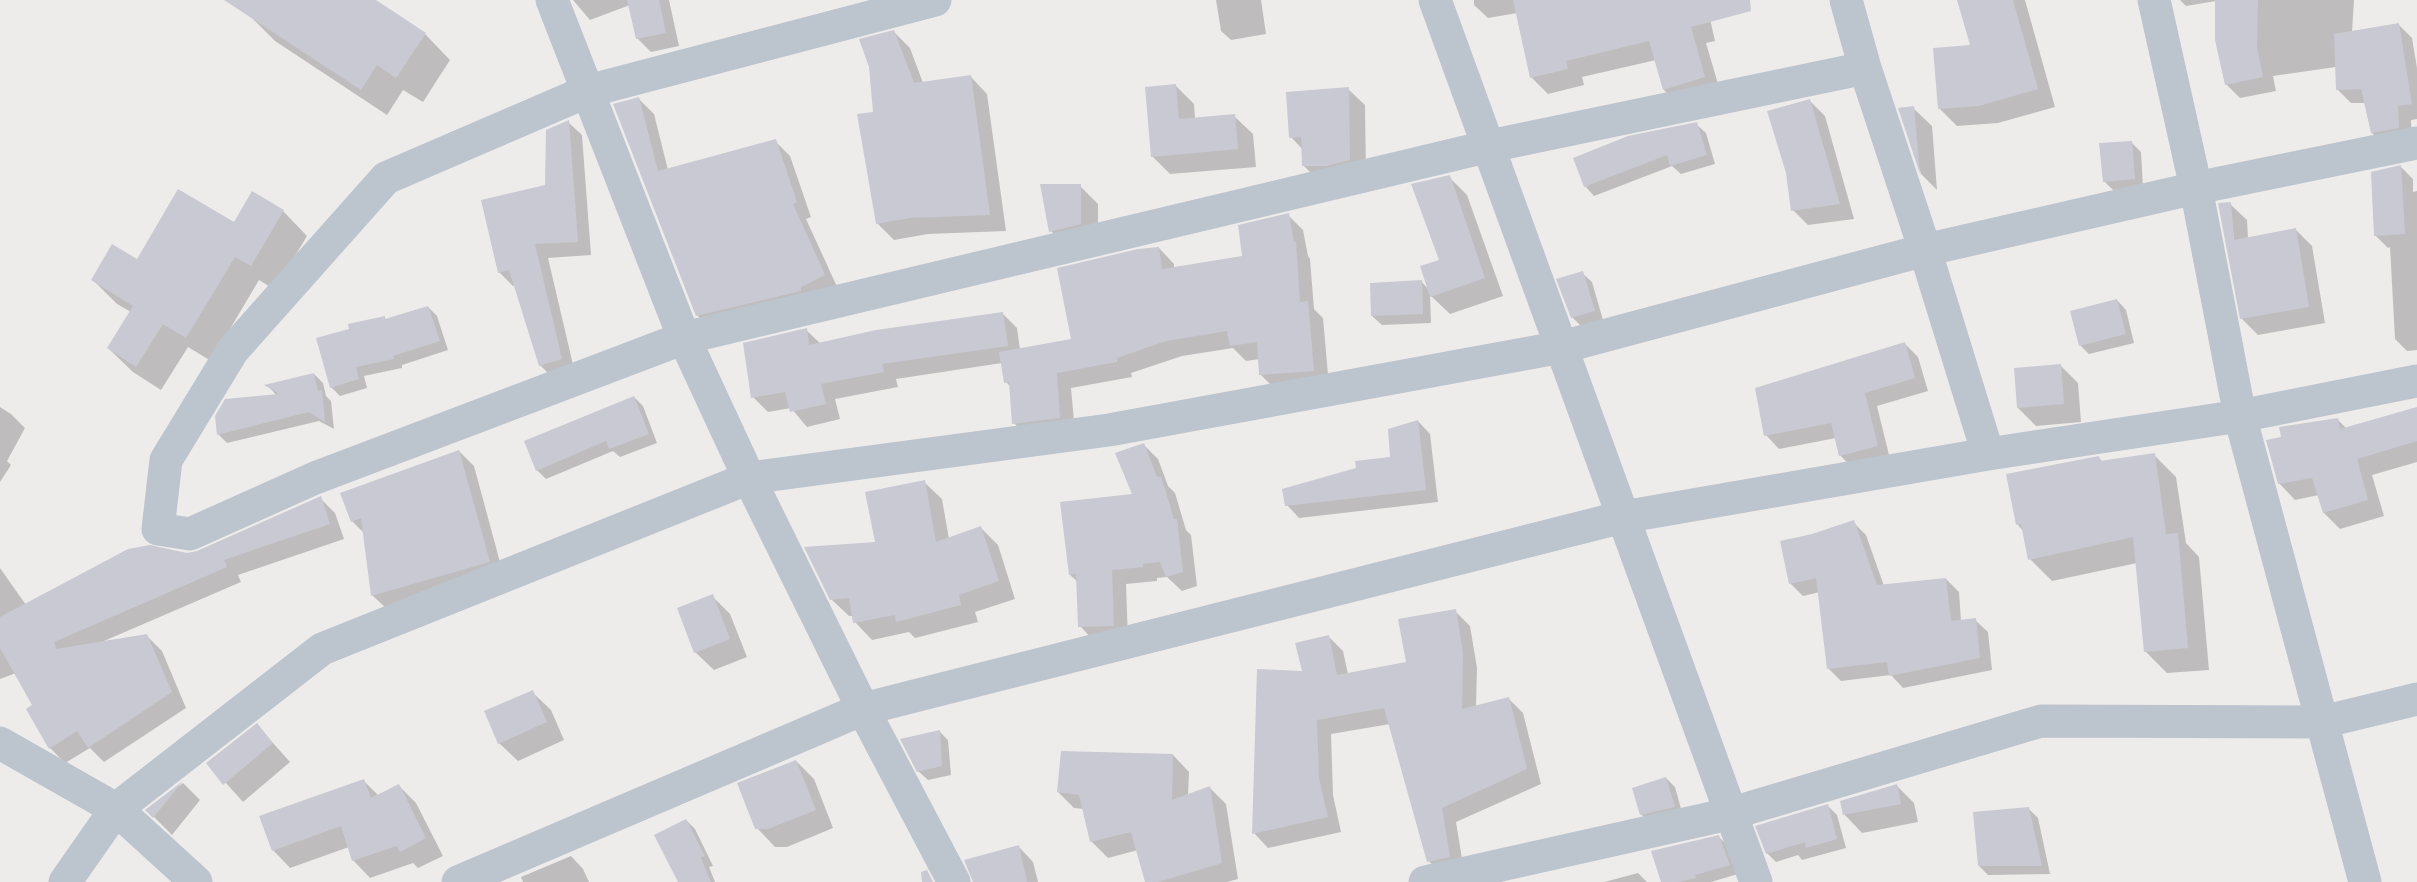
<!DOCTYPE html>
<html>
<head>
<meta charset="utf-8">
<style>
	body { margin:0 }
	canvas { display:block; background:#eeebeb }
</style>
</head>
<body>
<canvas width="2417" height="882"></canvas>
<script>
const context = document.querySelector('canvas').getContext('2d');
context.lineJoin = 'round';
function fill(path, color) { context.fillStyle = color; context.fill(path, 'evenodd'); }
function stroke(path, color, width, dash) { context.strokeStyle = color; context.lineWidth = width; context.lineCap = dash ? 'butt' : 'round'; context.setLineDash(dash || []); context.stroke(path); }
const shadow = new Path2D(`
	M259 0H373L425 34 450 60 423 102 403 90 387 115 275 41 249 15Z
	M573 0H669L679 46 651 52 637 38 630 5 590 20Z
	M1216 0H1261L1266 34 1231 40 1221 31Z
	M1474 0H1540L1541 9 1488 18 1474 5Z
	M1664 0H1698L1708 10 1715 41 1706 43 1721 94 1681 106 1664 90 1656 60 1582 77 1584 85 1548 94 1531 77Z
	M1959 0H2025L2055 107 1998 123 1957 126 1939 108 1972 46Z
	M2180 0H2354L2352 32 2398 24 2412 38 2417 68V119L2411 120 2412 141 2386 146 2372 133 2366 103H2351L2337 89 2336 67 2273 76 2276 91 2240 98 2226 84 2216 1 2186 6Z
	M894 32 910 48 923 83 971 77 987 94 1006 231 928 234 894 240 877 223 875 113Z
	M1176 86 1194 104 1195 119 1234 116 1253 134 1256 167 1170 174 1152 156Z
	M1348 89 1365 105 1366 176 1320 182 1303 165V150L1291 137Z
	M639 99 654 114 668 170 775 141 790 156 811 217 806 219 839 291 712 330 697 315 615 105Z
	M1809 100 1825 116 1854 219 1808 225 1793 210 1788 173Z
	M1913 108 1932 126 1937 190 1921 174 1900 109Z
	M568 122 582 135 591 255 548 258 575 373 554 379 540 365 515 286H513L499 272 546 186Z
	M1696 124 1706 133 1715 164 1681 174 1672 166 1594 196 1585 186 1575 159Z
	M2131 142 2141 152 2143 188 2113 190 2104 181Z
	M2401 167 2413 179V192L2417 191V350L2407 351 2395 339 2390 247 2388 248 2375 235Z
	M1449 177 1467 195 1503 296 1450 314 1430 295 1431 323 1382 325 1372 316 1421 281 1429 290 1441 261Z
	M1080 186 1098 204V242L1069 249 1051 231Z
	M2230 204 2247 220 2248 238 2295 229 2312 246 2325 323 2258 335 2242 319Z
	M283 211 307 236 275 290 259 280 211 361 188 347 161 390 133 372 108 348 131 312 117 304 93 280 234 224Z
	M1288 215 1303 230 1308 256 1310 259 1314 309 1323 318 1329 386 1276 390 1261 375 1260 359 1246 361 1233 348 1182 356 1131 373 1132 377 1071 388 1075 432 1029 439 1014 423 1011 387 1006 382 1002 363 896 379 898 387 835 399 840 419 807 427 791 408 768 412 753 397 806 330 821 344 1002 313 1017 328 1020 350 1073 340 1159 248 1174 264V268L1244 257Z
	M1582 273 1592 282 1603 320 1581 326 1572 317Z
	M2117 300 2126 310 2134 343 2089 354 2080 345Z
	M428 307 437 316 448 350 402 365V368L364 376 367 388 340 396 331 387 351 330 384 318 387 320Z
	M1904 343 1918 357 1928 391 1877 406 1890 459 1853 469 1840 455 1836 438 1779 449 1766 435Z
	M2060 365 2078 383 2081 422 2036 426 2018 408Z
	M314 374 323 383 326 396 331 401 334 429 319 421 227 443 218 434 277 396 267 385Z
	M634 397 643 406 657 443 620 457 613 451 546 479 537 470Z
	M0 407 11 414 25 428 7 461 11 465 0 482Z
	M2417 411V462L2372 475 2384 516 2340 529 2324 513 2319 495 2295 500 2279 483 2338 420 2347 429Z
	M1418 421 1430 434 1438 502 1299 518 1287 505 1391 458Z
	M1143 444 1158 459 1168 486 1175 493 1186 530 1191 535 1197 586 1182 591 1167 577 1157 578V581L1126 584 1128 640 1094 641 1080 626 1078 582 1070 575 1134 495 1117 453Z
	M459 451 474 466 504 577 388 610 373 596 364 533 352 521Z
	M2154 455 2176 477 2186 543 2199 557 2209 670 2167 673 2145 651 2137 563 2052 581 2030 559 2023 531 2018 525 2007 476 2099 458 2103 462Z
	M924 482 942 499 949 539 981 528 998 545 1015 599 975 612 978 622 915 638 909 632 872 640 855 622 854 616H849L831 599Z
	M320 498 335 513 344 539 238 575 241 582 104 641 147 636 162 651 186 708 104 762 90 748 65 763 50 748 34 706 16 673 0 679V568L26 605 187 554 197 553Z
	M1853 522 1866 535 1884 586 1946 579 1959 592 1961 621 1975 620 1988 632 1992 670 1903 688 1891 675 1841 681 1828 668 1820 592 1803 596 1790 583 1812 536Z
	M712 596 730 614 747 657 714 670 695 652Z
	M1455 611 1470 626 1477 668 1476 707 1509 699 1523 713 1541 784 1456 822 1464 871 1443 876 1429 861 1390 724 1331 734 1333 795 1341 832 1268 848 1254 833 1304 672 1328 636 1343 651 1348 674 1407 664Z
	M532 692 551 710 564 740 518 761 499 743Z
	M257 725 290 762 243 802 208 763Z
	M939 731 948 740 951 775 928 780 918 771Z
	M1173 755 1189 772 1188 796 1210 788 1226 804 1238 879 1227 882H1147L1138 850 1108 858 1092 842 1084 809 1074 808 1058 792Z
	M796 761 814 779 833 828 787 847H775L757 828Z
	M1666 778 1675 787 1683 816 1650 823 1641 814Z
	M364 781 379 796 399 786 416 803 443 856 418 868 413 863 370 878 353 860 349 847 290 868 273 850Z
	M183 783 200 800 172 835 147 810Z
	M1896 785 1914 803 1918 822 1862 833 1844 814Z
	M1828 806 1837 815 1846 848 1802 860 1798 855 1776 862 1767 853Z
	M2029 809 2038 818 2050 874 1988 875 1979 866Z
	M686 820 695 829 713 866 709 867 715 882H680Z
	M1719 837 1728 846 1738 874 1711 882H1663Z
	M1019 847 1033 862 1038 882H973L972 873Z
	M571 856 583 869 589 882H523L521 877Z
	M1638 873 1647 882H1604Z`);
const building = new Path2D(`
	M224 0H376L426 33 396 78 377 65 361 90Z
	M627 0H659L666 33 636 39Z
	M1513 0H1750L1751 11 1691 27 1705 77 1663 90 1649 41 1566 61 1568 69 1530 78Z
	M1957 0H2013L2038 89 1979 106 1938 109 1933 48 1970 45Z
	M2215 0H2258L2257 47 2263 77 2225 85 2215 40Z
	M2399 23 2412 104 2398 106 2399 128 2371 133 2361 89 2336 90 2334 34Z
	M894 30 914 83 971 75 990 215 910 218 876 224 857 114 873 112 869 67 859 39Z
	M1176 84 1179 119 1235 114 1238 149 1151 157 1145 87Z
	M1349 87 1350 160 1326 166H1302L1301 137 1289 138 1286 92Z
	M639 97 658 171 776 139 797 202 793 204 825 275 801 287V291L696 316 613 104Z
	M1810 99 1840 204 1791 211 1786 173 1767 111Z
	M1914 106 1920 174 1898 108Z
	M569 120 578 242 535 244 562 359 539 366 509 270 498 273 481 200 545 185 546 130Z
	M1697 122 1707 155 1670 166 1667 155 1584 187 1573 158 1628 136Z
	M2132 141 2135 179 2103 182 2099 143Z
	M2401 165 2405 234 2374 236 2371 172Z
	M1450 175 1485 278 1430 297 1420 266 1439 260 1411 184Z
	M1040 184H1081V224L1049 232Z
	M178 189 234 222 252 191 284 210 251 266 235 257 186 338 163 324 136 367 107 348 133 306 91 280 112 244 137 259Z
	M2231 202 2234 240 2296 228 2309 307 2240 319 2218 203Z
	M1289 213 1294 242H1296L1300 302 1308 301 1314 371 1259 375 1257 342 1230 346 1227 331 1166 341 1117 358V362L1057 373 1060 418 1012 424 1009 382 1004 383 999 352 1071 339 1057 268 1138 249 1159 247 1162 269 1242 256 1238 225Z
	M1583 271 1595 311 1571 318 1556 279Z
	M1422 280 1423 314 1371 316 1370 283Z
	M2117 299 2126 334 2079 346 2070 311Z
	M428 306 440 341 393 356 394 359 356 367 359 379 330 388 316 338 349 329 348 324 385 316V319Z
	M1003 312 1008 346 882 364 884 372 821 384 826 404 790 412 785 392 751 398 743 343 807 328 809 345 876 330Z
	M1905 342 1915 378 1865 393 1878 446 1839 456 1831 423 1764 436 1755 388Z
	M2061 364 2064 404 2017 408 2014 368Z
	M314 373 318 391 322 390 325 422 309 412 217 435 215 416 225 399 279 394 264 385Z
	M634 396 649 434 609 449 606 441 536 471 524 441Z
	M2417 407V441L2357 459 2368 500 2323 513 2312 478 2278 484 2266 440 2281 437 2279 427 2338 418 2340 429Z
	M1418 420 1426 490 1285 506 1282 489 1356 468 1355 461 1390 457 1388 429Z
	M1144 443 1157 477 1161 476 1174 519H1177L1183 572 1166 577 1160 562 1143 564V567L1112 570 1114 626 1078 627 1076 574 1069 575 1060 502 1132 494 1115 453Z
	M459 450 490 562 371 596 361 518 351 522 340 493Z
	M2155 453 2166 534 2178 533 2188 648 2144 652 2133 537 2028 560 2021 524 2016 525 2006 474 2099 456 2100 461Z
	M925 480 936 542 981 526 999 581 959 595 961 605 896 622 895 615 853 623 849 598 830 600 804 547 875 542 865 492Z
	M321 496 330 524 224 560 227 567 54 642 56 649 147 634 172 692 88 748 77 731 49 749 26 709 32 705 0 648V617L128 549 150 545 187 553 197 551Z
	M1854 520 1877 585 1946 578 1951 621 1976 618 1980 658 1889 676 1887 662 1827 669 1816 578 1789 584 1780 541 1812 534Z
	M713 594 730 639 694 653 677 608Z
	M1456 609 1463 653 1462 709 1509 697 1527 769 1442 808 1450 857 1427 862 1384 708 1317 720 1319 779 1328 817 1252 834 1257 669 1302 671 1295 643 1329 635 1337 675 1406 662 1398 619Z
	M533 690 547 722 498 744 484 711Z
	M257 723 273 743 223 785 206 763Z
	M940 730 942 766 917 772 900 739Z
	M1061 751 1173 754 1172 800 1210 786 1222 863 1158 882H1145L1131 832 1090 842 1079 795 1057 792Z
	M796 760 816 810 768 829H755L737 783Z
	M1666 777 1675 807 1640 815 1632 788Z
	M364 779 371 798 399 784 426 838 400 852 397 846 352 861 341 826 272 851 259 816Z
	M183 781 153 818 145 810Z
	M1897 784 1901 804 1843 815 1840 801Z
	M1828 804 1837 839 1806 848 1805 842 1766 854 1755 826Z
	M2029 807 2042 866H1978L1973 812Z
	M686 819 705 856 701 858 711 882H678L654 835Z
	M1719 835 1730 865 1695 875 1696 878 1679 882H1661L1651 851Z
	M1019 845 1027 882H973L964 860Z
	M927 870 933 882H922L921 872Z`);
const minor = new Path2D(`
	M552 0 684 338 749 478 863 709 954 882
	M935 0 588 91 386 178 233 350 166 460 158 529 190 534 315 478 684 338 1490 146 1865 68
	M1435 0 1756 882
	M1846 0 1865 68 1925 250 1988 454
	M2154 0 2196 188 2240 416 2365 882
	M0 743 116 809 196 882
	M65 882 116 809 322 649 749 478 1109 430 1562 347 1925 250 2196 188 2417 143
	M458 882 863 709 1623 517 1988 454 2240 416 2417 381
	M1425 882 1729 814 2041 721 2322 722 2417 699`);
fill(shadow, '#0003');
fill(building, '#c8c9d2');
stroke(minor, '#bcc4ce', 33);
</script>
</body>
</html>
